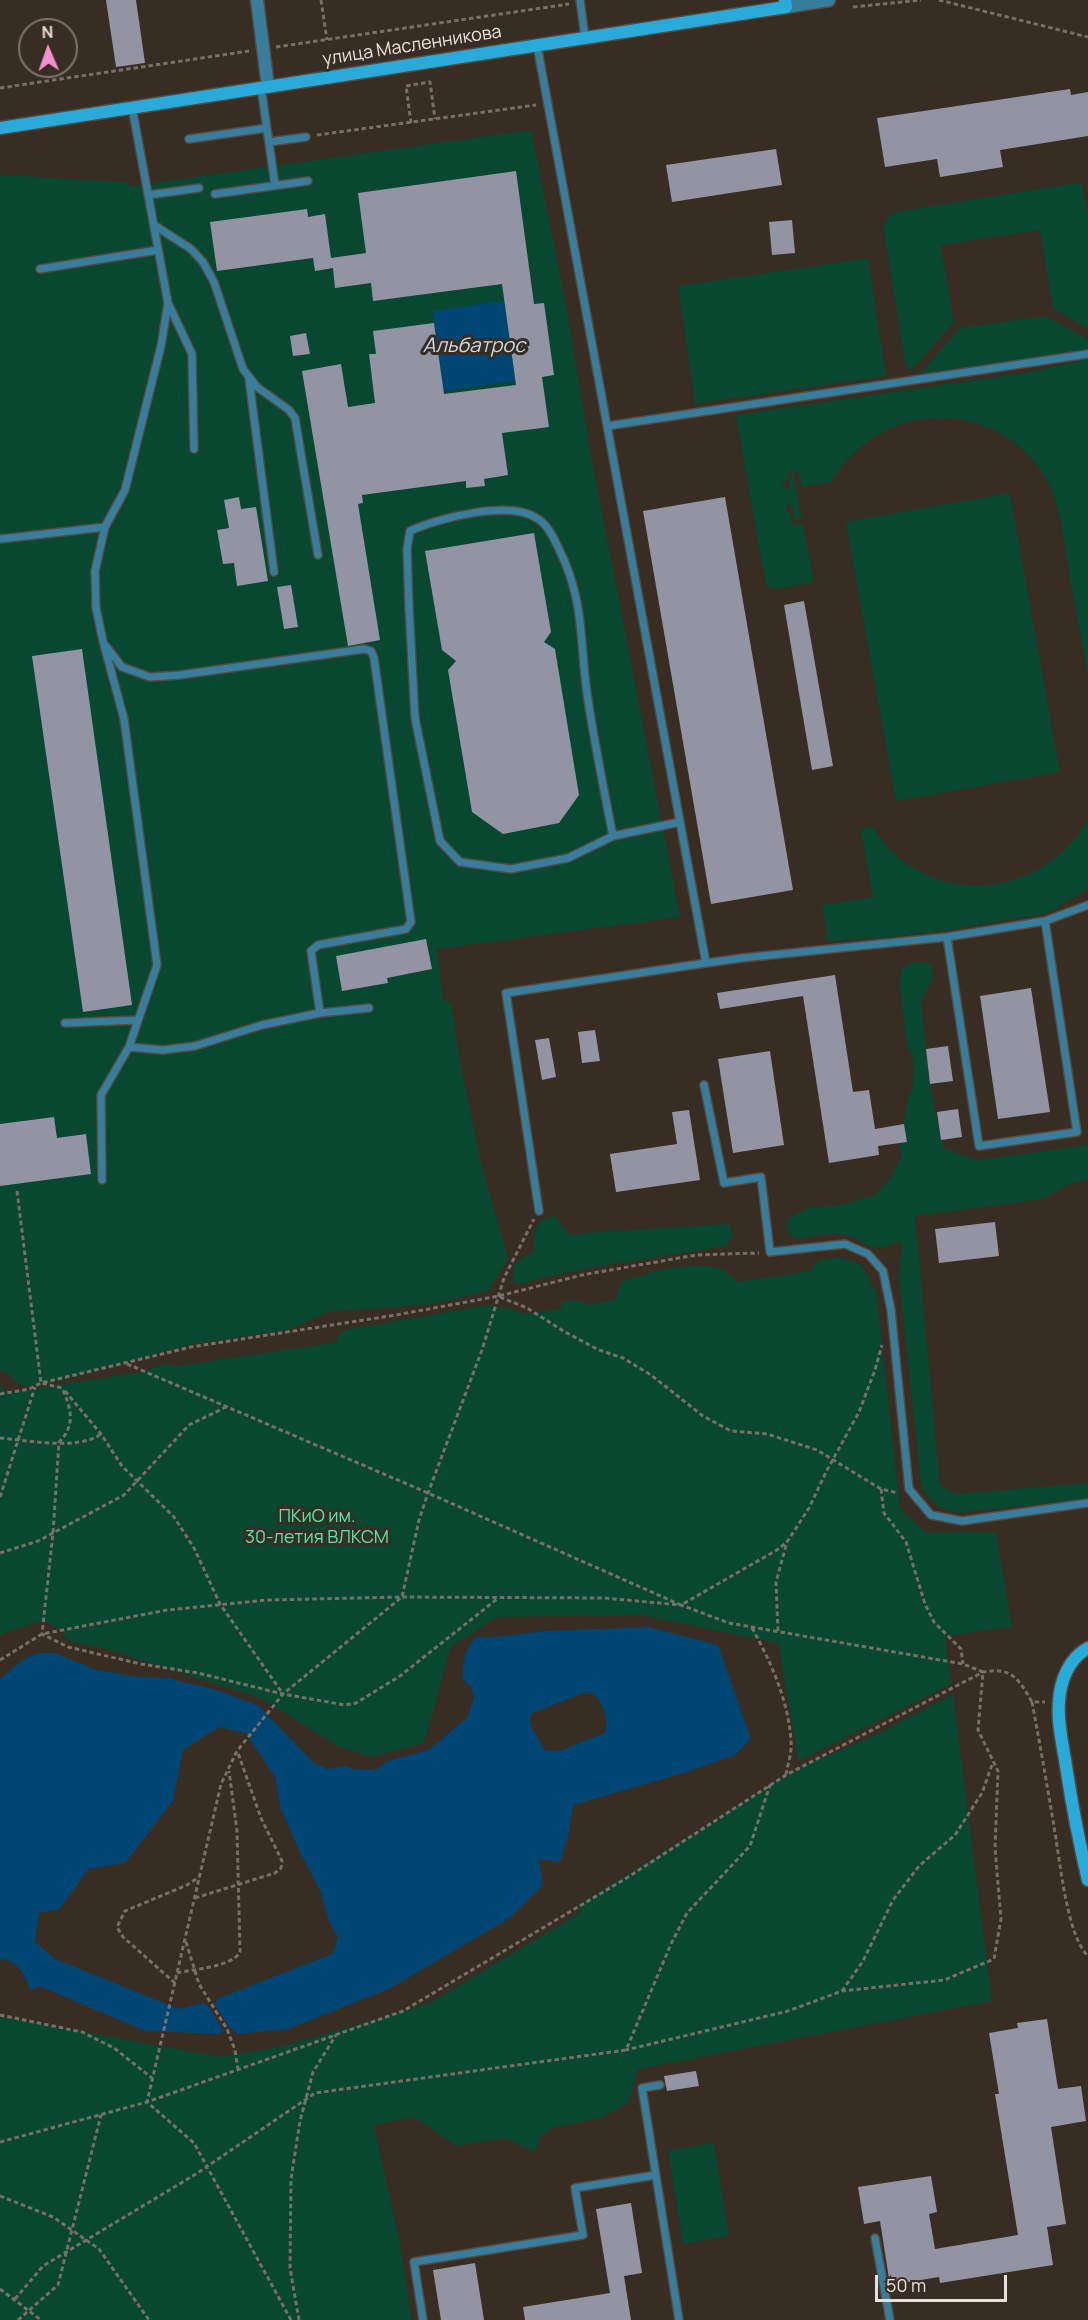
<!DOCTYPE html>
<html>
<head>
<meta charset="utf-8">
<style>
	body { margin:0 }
	#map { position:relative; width:1088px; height:2320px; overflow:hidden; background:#382d23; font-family:Manrope,sans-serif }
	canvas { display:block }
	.north { position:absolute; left:18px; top:18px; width:60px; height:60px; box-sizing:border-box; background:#382d23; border:2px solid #7e756c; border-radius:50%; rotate:358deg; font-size:16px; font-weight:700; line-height:24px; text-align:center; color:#e8e0da }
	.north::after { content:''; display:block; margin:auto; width:21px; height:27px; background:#f591d1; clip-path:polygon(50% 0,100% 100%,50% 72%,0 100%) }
	.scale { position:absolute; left:875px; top:2275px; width:132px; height:27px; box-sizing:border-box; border:3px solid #e8e0da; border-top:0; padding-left:8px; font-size:18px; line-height:21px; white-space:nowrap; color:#e8e0da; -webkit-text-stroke:4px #382d23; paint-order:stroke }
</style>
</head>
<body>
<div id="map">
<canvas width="1088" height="2320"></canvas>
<div class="north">N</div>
<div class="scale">50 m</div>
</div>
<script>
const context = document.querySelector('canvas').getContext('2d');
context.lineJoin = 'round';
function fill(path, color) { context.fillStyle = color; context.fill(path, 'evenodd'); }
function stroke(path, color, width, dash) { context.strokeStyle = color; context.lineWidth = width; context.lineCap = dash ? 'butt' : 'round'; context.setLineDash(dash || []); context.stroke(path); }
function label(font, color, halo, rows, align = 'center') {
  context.font = font + ' Manrope,sans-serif'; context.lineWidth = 6; context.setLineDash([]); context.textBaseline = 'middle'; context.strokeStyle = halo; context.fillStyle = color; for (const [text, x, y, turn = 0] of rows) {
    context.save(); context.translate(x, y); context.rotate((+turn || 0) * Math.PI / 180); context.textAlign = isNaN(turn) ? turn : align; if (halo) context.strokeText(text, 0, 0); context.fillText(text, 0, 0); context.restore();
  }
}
const green = new Path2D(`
	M531 130 565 300 591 455 680 917 437 949 443 1000 451 1003 460 1060 482 1167 508 1258 488 1291 431 1304 327 1312 291 1329 189 1345 50 1383C39 1385 24 1390 16 1381 10 1375 8 1373 0 1370V175L127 182 128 186H131Z
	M1076 183 1082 185 1088 215V329L1053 308 1040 230 941 245 954 322 912 370 908 367 905 361 883 225 888 218 896 212Z
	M868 258 886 376 695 404 678 286Z
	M1045 316 1088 339V351L921 377 919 375 960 328Z
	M1088 359V677C1082 643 1076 608 1069 574 1065 550 1063 525 1056 502 1041 450 988 415 935 418 889 420 855 445 831 482L802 487 799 472 788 473V480L782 483 784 489H790V476L794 475 802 519 795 520 792 505H786V511L790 512 793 525 803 524 814 582 775 589 766 585 736 415 1030 372Z
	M1010 493 1060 772 896 801 846 522Z
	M1088 820V889L1048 913 951 930 893 937 828 941 822 905 873 897 861 829 872 826C880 838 888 849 899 858 961 908 1050 887 1088 820Z
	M915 962 931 963 933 977 921 1001 930 1084 941 1139 945 1149 977 1160 1088 1145V1180L1072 1183 1043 1199 915 1216 940 1485 957 1494 1088 1483V1499L957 1513C939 1508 928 1502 921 1483L899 1278 902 1241 886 1247H871L848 1235 832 1233 796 1239 786 1230 789 1218 808 1208 841 1205 874 1196 890 1179 901 1158 900 1143 907 1142 904 1124 908 1097 912 1090 914 1071 912 1055 907 1045 899 981 902 969Z
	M556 1216 564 1228 572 1236 586 1233 729 1224 733 1234 727 1246 582 1269 519 1284 513 1281 514 1265 523 1257 534 1252C535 1232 533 1220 556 1216Z
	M838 1257 860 1264 871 1280 870 1283 876 1290 900 1508 925 1532H996L1012 1627 945 1636 951 1684 799 1761 778 1643 642 1615 497 1617 451 1647 424 1743 372 1757 338 1746 261 1698 107 1649 70 1641 64 1636V1633L44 1620 6 1632 0 1636V1385L7 1393 142 1372 164 1364 179 1366 338 1342 337 1337 345 1330 488 1305 519 1311 523 1314 561 1309 562 1302C570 1300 580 1298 586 1305L615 1300 622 1282C646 1273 699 1258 723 1270 728 1272 733 1278 737 1282L811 1271 813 1265 822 1260Z
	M953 1694 992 2001 638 2069 629 2102 601 2118 554 2127 540 2137 536 2152 504 2138 457 2146 414 2117 374 2125 399 2238 412 2320H0V2016L219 2057 285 2046 430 2003 580 1913 578 1905 797 1769 876 1735Z
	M714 2143 729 2236 683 2244 668 2150Z`);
const water = new Path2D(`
	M504 301 515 381 443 391 433 311Z
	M648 1627 718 1645 751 1739 735 1755 687 1772 573 1805 569 1833 560 1862 539 1859 543 1885 510 1918 389 1989 288 2029 238 2034 228 2026 215 2004 217 1999 332 1954 338 1938 329 1921 320 1890 299 1850 281 1809 275 1777 246 1733 219 1727 183 1750 173 1801 125 1863 89 1869 59 1909 39 1913 35 1942 55 1959 179 2009 203 2003 208 2006 222 2028 221 2034 145 2031 40 1986 30 1990C26 1976 17 1959 0 1959V1679L24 1659 38 1653H54L97 1670 140 1677 168 1678 220 1691 259 1706 315 1764 329 1769 347 1766 353 1769 376 1770 388 1761 429 1750 468 1717 474 1697 471 1686 463 1680C463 1662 464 1648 478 1636L486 1638 547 1631ZM584 1693C588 1693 591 1692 594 1695 603 1701 610 1724 605 1733L560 1751 545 1750 530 1724V1716L535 1712Z`);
const building = new Path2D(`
	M106 0H136L145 63 116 67Z
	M1070 89 1071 95 1088 92V136L1000 150 1003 167 940 177 937 159 885 167 877 118Z
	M776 149 782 185 672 202 666 165Z
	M516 171 534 304 544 303 554 375 542 377 549 427 502 433 508 475 484 479 485 486 466 488V481L362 495 363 503 358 504 380 640 348 646 302 371 341 364 348 407 375 403 369 354H376L373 331 434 323 444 394 516 385 502 284 373 301 371 283 335 288 333 268 315 271 313 258 217 271 210 222 307 209 308 217 325 214 331 258 366 253 358 193Z
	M792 220 795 253 772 255 769 222Z
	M306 333 310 354 293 356 290 336Z
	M239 497 241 509 256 507 268 581 237 586 234 563 223 564 217 530 229 528 224 500Z
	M725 497 793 890 711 904 643 511Z
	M534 533 551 632 544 642 555 649 579 795 559 823 503 834 472 812 448 670 456 661 442 650 425 551Z
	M291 585 298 627 284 629 277 587Z
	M804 601 833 766 812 770 784 605Z
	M82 649 132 1005 83 1012 32 656Z
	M426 939 432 969 387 978 388 983 342 991 336 956Z
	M835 975 853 1092 869 1090 875 1129 904 1124 907 1142 878 1146 879 1155 829 1163 803 996 720 1009 717 993Z
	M1031 988 1050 1112 998 1119 980 996Z
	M595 1030 600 1061 582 1063 578 1032Z
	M549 1038 556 1077 542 1080 535 1040Z
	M948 1046 953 1081 930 1084 926 1049Z
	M770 1051 784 1145 733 1153 718 1059Z
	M958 1109 962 1137 941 1140 937 1112Z
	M689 1110 700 1180 616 1192 610 1154 677 1144 672 1112Z
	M54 1117 57 1138 86 1134 91 1174 0 1186V1124Z
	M995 1222 999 1256 939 1263 935 1229Z
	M1047 2019 1058 2089 1081 2086 1086 2121 1051 2127 1066 2224 1047 2227 1053 2265 940 2283 939 2277 890 2285 880 2221 864 2224 858 2187 931 2176 937 2212 929 2214 935 2249 1018 2235 995 2094H999L989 2033 1018 2028 1017 2023Z
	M696 2071 699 2086 667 2091 664 2076Z
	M631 2203 642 2273 624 2276 631 2320H525L523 2307 610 2293 596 2209Z
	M475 2263 484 2320H441L433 2270Z`);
const path = new Path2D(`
	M321 0 327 40
	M939 0 1088 37
	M853 7 921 0
	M276 47 569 4
	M0 88 249 51
	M411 123 406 86 430 82 435 119
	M317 135 536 105
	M17 1191 41 1383 62 1388C71 1407 76 1426 59 1442L53 1533 42 1634 68 1647 141 1664 198 1673 283 1694 345 1705 356 1703 400 1676 497 1599
	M500 1297 527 1308 565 1332 599 1350 623 1358 651 1375 703 1416 731 1431 767 1434 817 1450 881 1489 898 1493
	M127 1364 428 1493 681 1605 777 1550 787 1542
	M65 1391 101 1434 122 1466 174 1517 194 1548 220 1604 283 1694
	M0 1394 29 1389 41 1383 191 1347 396 1315 499 1296 582 1275 696 1255 759 1253
	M0 1438C27 1440 78 1451 101 1434
	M881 1489 884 1513 906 1542 925 1604 934 1622 961 1649 963 1664
	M0 1497 35 1387
	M0 1553 38 1541 124 1495 189 1425 226 1407
	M752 1628C771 1662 789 1702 791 1742 792 1752 788 1764 786 1774
	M778 1631 776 1582 787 1542 809 1508 826 1472 859 1412 875 1370 882 1345
	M0 1660 42 1634 167 1610 267 1600 402 1597 604 1598 681 1605 729 1623 963 1664 983 1672 978 1730 998 1771 995 1848 1001 1919 994 1959 944 1980 842 1991 788 2011 626 2050
	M1032 1702C1040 1745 1048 1789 1055 1833 1060 1861 1067 1936 1088 1956
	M195 1898 275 1873 281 1868 282 1861 261 1818 238 1753
	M186 1942 199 1984 227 2029 235 2050 238 2070
	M177 1973C194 1969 232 1967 240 1952L237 1831 229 1771
	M175 1983 123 1937 117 1927 125 1911 187 1885 199 1877
	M842 1991 863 1961 893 1900 919 1866 955 1835 982 1793 993 1762
	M0 2015 82 2032 114 2048 152 2078
	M0 2142 147 2102 403 2011 625 1879 786 1775 983 1672C1012 1667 1018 1678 1032 1702H1045
	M0 2196 53 2217 99 2249 149 2320
	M0 2289 41 2320
	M15 2299 43 2266 196 2174 315 2093 626 2050 671 1944 687 1913 750 1846 770 1785
	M18 2320 58 2285 101 2115
	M291 2320 194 2143 147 2102 221 1784 237 1751 283 1694 402 1597 419 1520 428 1493 482 1350 504 1278 534 1219
	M299 2320 290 2268 291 2179 300 2121 313 2072 336 2035`);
const service = new Path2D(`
	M580 0 585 38
	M537 45 706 963 742 958 947 937 1045 921 1088 905
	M261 87 275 185
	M189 139 267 128
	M269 142 306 137
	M215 194 308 181
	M148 195 199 188
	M154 225 191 249 203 262 214 282 243 369 257 387 289 410 295 418 318 555
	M40 269 158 250
	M168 303 192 354 194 449
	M249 379 274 572
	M607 426 1088 354
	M0 539 105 527
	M106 646 122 667 150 677 180 675 364 649 371 651 374 658 411 922 406 929 318 945 311 951 320 1013
	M613 836 568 858 511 869 460 862 440 841 415 718 409 607 407 549 410 531C438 518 511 499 538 519 548 525 554 539 559 549 586 604 579 644 588 700 595 746 604 791 613 836L680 822
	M947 937 979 1146 1077 1132 1045 921
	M65 1023 138 1020
	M129 1047 163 1050 195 1046 262 1025 320 1013 369 1008
	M704 1085 724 1183 761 1177 770 1252 845 1244 868 1254 883 1271 891 1310 909 1489 931 1515 962 1521 1088 1503
	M102 1180 101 1095 129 1047 157 965 124 719 103 641 96 608 95 571 105 527 125 490 161 346 168 303 132 107
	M539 1211 506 993 706 963
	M660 2085 642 2088 679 2320
	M875 2238 890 2320
	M423 2320 414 2262 583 2235 575 2188 656 2175`);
const minor = new Path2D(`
	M257 0 268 87
	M786 7 829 0`);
const secondary = new Path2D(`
	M0 128 786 7 785 0
	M1088 1648C1069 1658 1060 1681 1059 1702 1057 1724 1063 1745 1066 1766 1072 1805 1079 1842 1088 1880`);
const streetNames = [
	["улица Масленникова",412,46,-9]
];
const parkNames = [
	["ПКиО им.",317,1517],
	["30-летия ВЛКСМ",317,1538]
];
const waterNames = [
	["Альбатрос",474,346]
];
fill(green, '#084730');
fill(water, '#004674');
fill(building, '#9293a3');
stroke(service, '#544a40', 10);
stroke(minor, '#544a40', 15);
stroke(secondary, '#544a40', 15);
stroke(path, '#796f67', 3, [4.5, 3]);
stroke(service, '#387e9c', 7);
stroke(minor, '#387e9c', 12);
stroke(secondary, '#29aad9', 12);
label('18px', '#e8e0da', '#382d23', streetNames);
label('18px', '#52e8ab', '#382d23', parkNames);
label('italic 20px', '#c9dced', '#382d23', waterNames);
</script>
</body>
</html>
